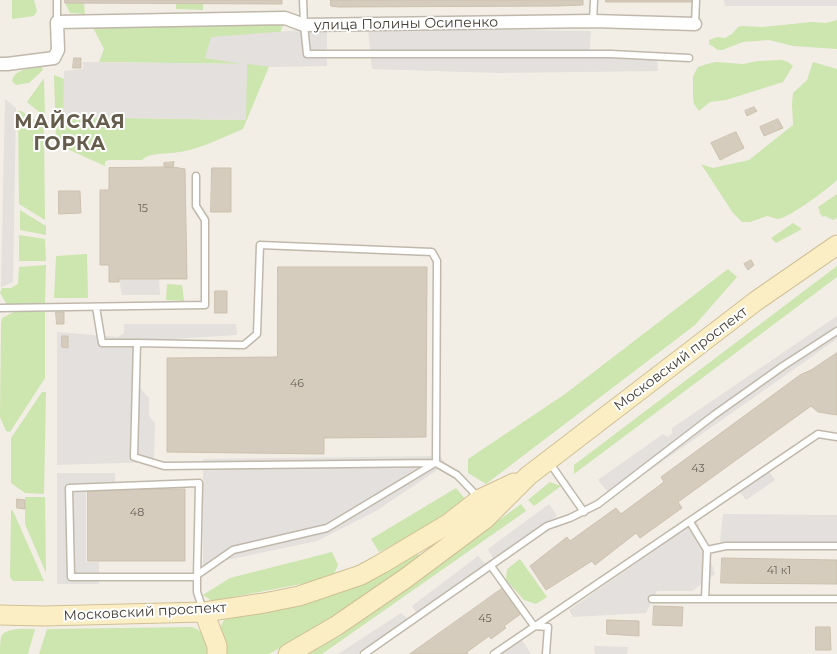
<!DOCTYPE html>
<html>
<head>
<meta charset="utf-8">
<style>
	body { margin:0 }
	canvas { display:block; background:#f2eee5 }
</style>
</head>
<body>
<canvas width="837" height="654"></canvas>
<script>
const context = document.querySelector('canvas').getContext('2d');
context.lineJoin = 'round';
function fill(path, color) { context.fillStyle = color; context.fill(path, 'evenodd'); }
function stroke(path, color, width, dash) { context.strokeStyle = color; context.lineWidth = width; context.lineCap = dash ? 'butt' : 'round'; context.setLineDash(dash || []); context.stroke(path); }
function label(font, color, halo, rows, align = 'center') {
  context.font = font + ' Montserrat,sans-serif'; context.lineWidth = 4; context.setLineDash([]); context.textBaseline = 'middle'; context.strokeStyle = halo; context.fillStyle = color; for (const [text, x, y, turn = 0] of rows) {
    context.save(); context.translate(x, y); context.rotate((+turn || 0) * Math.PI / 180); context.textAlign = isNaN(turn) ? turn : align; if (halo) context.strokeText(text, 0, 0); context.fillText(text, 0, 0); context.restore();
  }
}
const green = new Path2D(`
	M12 0H34L37 11 34 16 12 19Z
	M65 3H84L85 14 70 13Z
	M176 3 203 4V10L176 9Z
	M837 20V49L793 46 769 40 743 42 722 50H718L709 44V40L717 37 725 38 732 34 738 27 742 26 762 27 812 22 826 23Z
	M90 22 283 25 268 69 243 129C221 138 197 151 172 153 163 154 149 153 142 160H108L105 162V166L56 144 54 75 64 79V117L245 120 247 64 99 62 104 49Z
	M782 60 788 62 793 66 783 82 726 100 710 102 699 111 694 104 693 97V76L698 67 707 64 716 62 743 64 758 61Z
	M813 62 837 69V180C828 189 789 218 778 219 774 219 771 216 767 216L750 222H742L733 213 701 164 713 168 749 160 793 125 792 104 793 93 807 80Z
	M42 67 43 70 29 83 16 85 12 81C15 68 30 69 42 67Z
	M44 78 45 117 27 102Z
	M18 111H21L41 124 44 130 45 220 19 204Z
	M837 194V218L833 220 825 216 823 217 819 212 820 211 818 207Z
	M20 210 46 226V235L20 230Z
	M793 223 802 229 776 243 771 238Z
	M19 235 45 239 46 261H19Z
	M87 254 88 298H54L56 256Z
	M46 265 45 304 7 305 0 293 2 288H11L18 284 19 267Z
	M837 266V277L574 474V465Z
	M728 269 737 277 695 325 486 484 468 473V459L565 394Z
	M167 284 182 285 184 301 166 300Z
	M14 312H45V378L10 432 6 431 0 417 1 324 2 318Z
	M42 392H46L44 494 25 493 11 483V438Z
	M550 482 561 486 534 506 528 500Z
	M456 488 465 499C437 520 410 537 379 552L371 539Z
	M25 497H45L46 573 25 524Z
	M521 504 526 511 322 654H308L343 634Z
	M11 510 13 511 44 581H13L10 577Z
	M332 552 338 565 334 574 312 582 212 601 203 595 230 578Z
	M418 554 421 558 344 610 269 654H225L219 629 224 620C257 611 291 609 323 598 356 587 387 571 418 554Z
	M520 559 547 597 536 604 524 600 506 580 507 569Z
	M192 627C206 632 208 642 208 654H39L47 629Z
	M35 629 28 654H0C0 649 0 642 1 637 5 627 27 629 35 629Z`);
const parking = new Path2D(`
	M724 0H837V6H725Z
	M327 28V66L272 67 247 64 246 120 63 117 64 71 83 69V62L242 64 205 58 211 37Z
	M368 28 591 31 589 56 657 60 658 71 499 73 372 69Z
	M5 99 16 108 13 282 1 287Z
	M119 279H159L160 295H122Z
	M837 316V339L612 497 598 480 663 434 667 437 672 434V428Z
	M124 324H236L237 335 141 341 138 386 149 398V416L155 423 154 462 57 465V332L118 337 124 333Z
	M440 456 446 464 376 511 317 541 203 565V459Z
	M769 471 775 480 746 500 740 492Z
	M57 473H115V488H86V562H99V584H57Z
	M549 504 557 516 412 619 358 654H338L401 613 408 619 416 612 412 606 478 556 485 563 493 558 488 549Z
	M723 514 837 515V542H720Z
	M697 521 715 574 692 591H657L646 613 573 617 569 610Z
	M522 640 531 654H502L521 640Z
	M594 646 628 647 627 654H595Z`);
const building = new Path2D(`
	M65 0H282V4L65 3Z
	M331 0H583V5L558 6 338 7 331 6Z
	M606 0H692V2H606Z
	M74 58H81V68H73Z
	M754 107 757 111 747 116 745 111Z
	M778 119 783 128 764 136 760 127Z
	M736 132 744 148 720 160 711 143Z
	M174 162 173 167 164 168V163Z
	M173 167 185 169 187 279H119V282H109V265H100V190H109V168Z
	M212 168H231V212H211Z
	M59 191H80L81 213 59 214Z
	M751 260 754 265 748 270 744 264Z
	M278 267H427L426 437 324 438V454L167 452V358L277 357Z
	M215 291H227V313H215Z
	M56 312H64V324H57Z
	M62 336H68V348L62 347Z
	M837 353V415L818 412 811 406 678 502 682 508 640 538 636 533 595 565 592 561 546 590 530 566 567 537 570 541 616 508 621 514 664 482 661 477 800 375 811 370Z
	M88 489H185V561H88Z
	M17 499 25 500V509L17 508Z
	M722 558 837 560V584L721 583Z
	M503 588 522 613 504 626 506 628 491 639 489 636 467 652 468 654H410Z
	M654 606 683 607 682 626 653 625Z
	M607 620 639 621V636L607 634Z
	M816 627H830L831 650H816Z`);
const service = new Path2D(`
	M303 0 304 25 307 54H611L689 58
	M593 21 594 0
	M57 22V0
	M695 24 696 0
	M96 307 102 343H137L134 457 164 466 436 463 457 475 479 498
	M0 308 205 305V220L196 206V176
	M137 343 244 345 257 334 260 245 432 252 437 261 436 463
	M549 462 584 512
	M690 522 707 550
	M491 566 534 626 548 627 546 654
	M197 575 233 550 327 528 435 463
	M197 577 199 483 69 488 71 577H197V592L203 610
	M652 599H837
	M705 599 707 550 726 546H837
	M364 654 547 526 570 518 598 504 714 415 783 366 837 331
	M494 654 818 434 837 437`);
const minor = new Path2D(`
	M0 64H7L54 58 58 50 57 22 285 18 304 25 593 21 695 24`);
const secondary = new Path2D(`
	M204 612 217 646V654
	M0 615 44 616 204 612 264 603 299 596 361 575 381 564 448 524 480 499 514 483
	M288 654 336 626 406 578 485 519 528 476 756 301 837 245`);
const numberNames = [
	["15",143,209],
	["46",297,384],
	["43",698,469],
	["48",137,513],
	["41 к1",779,571],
	["45",485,619]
];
const streetNames = [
	["улица Полины Осипенко",406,24,-1],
	["Московский проспект",681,359,-37],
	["Московский проспект",145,612,-3]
];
const districtNames = [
	["МАЙСКАЯ",70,122],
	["ГОРКА",70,144]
];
fill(green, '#cde5af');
fill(parking, '#e3e0dd');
fill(building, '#d6ccbe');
stroke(building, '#cdc1ae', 1);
stroke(service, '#c0b8ab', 9);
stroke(minor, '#c0b8ab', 15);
stroke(secondary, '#d0c096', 21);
stroke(service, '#fff', 6);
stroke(minor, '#fff', 12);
stroke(secondary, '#fceec4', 19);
label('11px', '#686257', null, numberNames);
label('14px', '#443e35', '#fff', streetNames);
context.letterSpacing = '1px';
label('bold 19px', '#665c4c', '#fff', districtNames);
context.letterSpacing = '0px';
</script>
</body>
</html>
